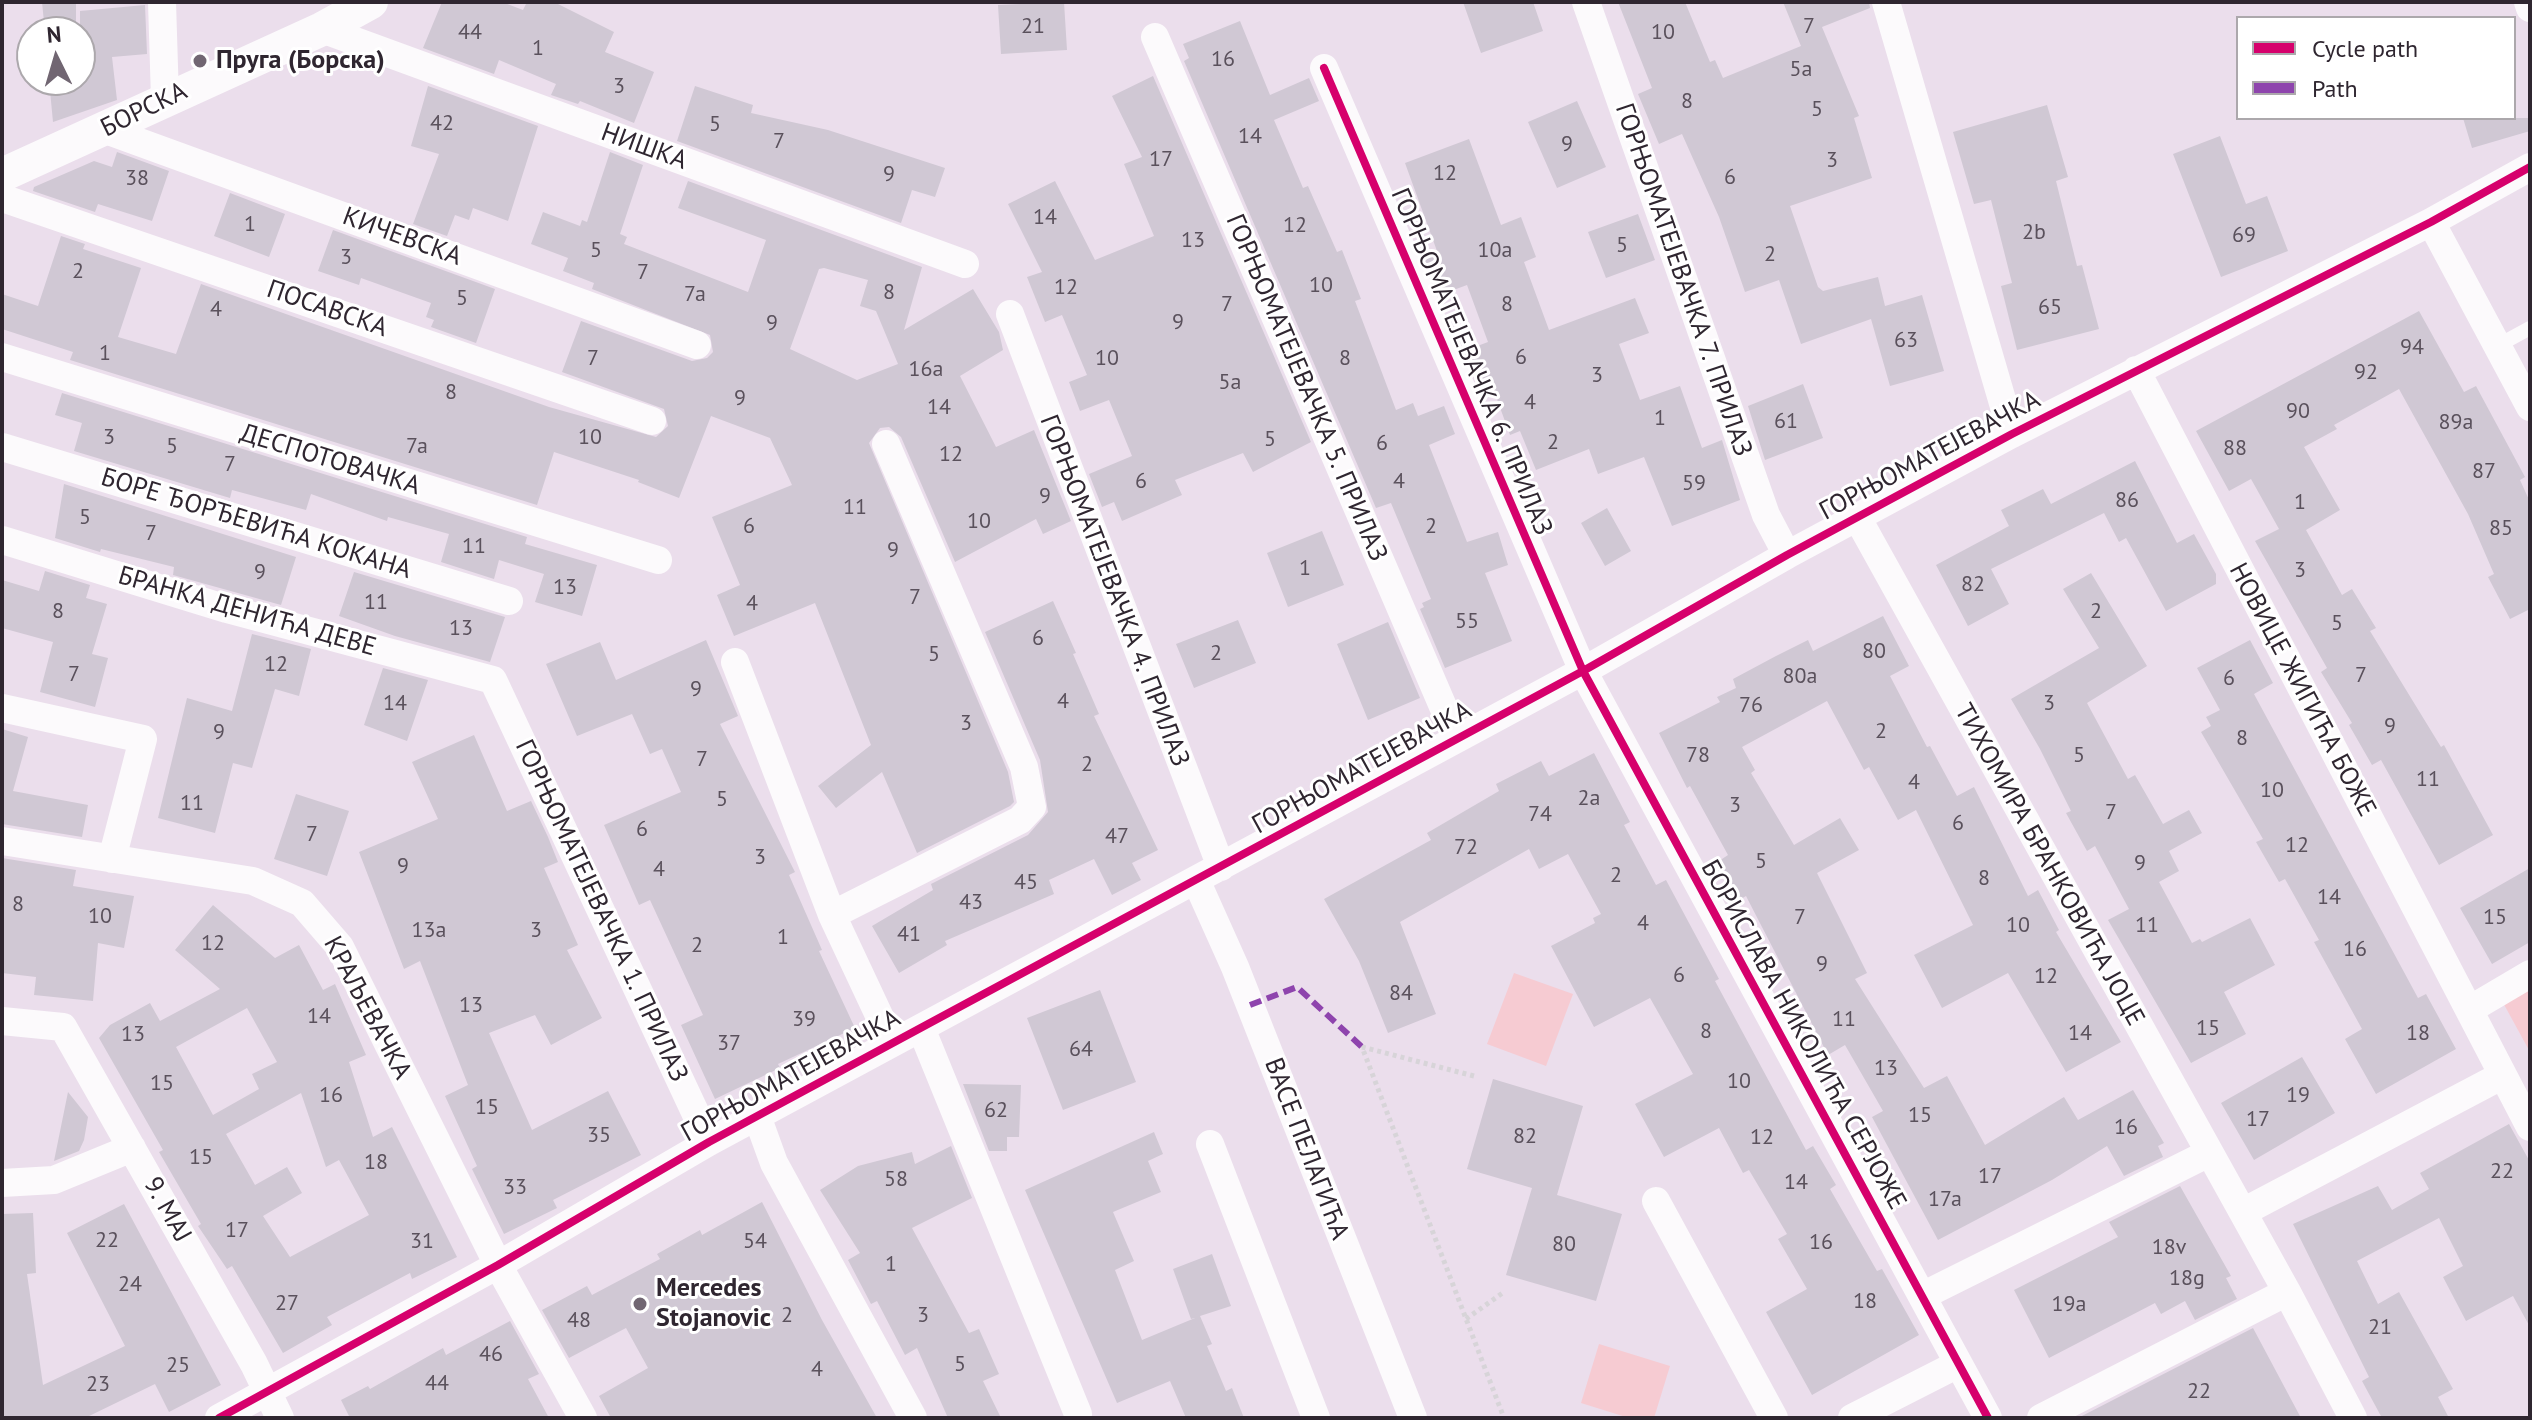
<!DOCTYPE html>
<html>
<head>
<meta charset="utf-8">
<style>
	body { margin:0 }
	#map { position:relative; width:2532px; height:1420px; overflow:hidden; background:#ebdeec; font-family:"PT Sans",sans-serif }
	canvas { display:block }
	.frame { position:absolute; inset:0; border:4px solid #2f2630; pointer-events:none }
	.legend { position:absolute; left:2236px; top:16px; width:280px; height:104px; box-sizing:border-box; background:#fff; border:2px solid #aca8ac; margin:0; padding:10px 14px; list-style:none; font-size:24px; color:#2f2630 }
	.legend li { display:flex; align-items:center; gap:16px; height:40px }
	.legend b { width:40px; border:2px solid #aca8ac }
	.north { position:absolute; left:16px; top:16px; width:80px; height:80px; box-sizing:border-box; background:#fff; border:2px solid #aca8ac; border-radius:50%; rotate:355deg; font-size:22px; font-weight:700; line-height:32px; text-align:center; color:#2f2630 }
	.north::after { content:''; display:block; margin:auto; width:28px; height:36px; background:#716672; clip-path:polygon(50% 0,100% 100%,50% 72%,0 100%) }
</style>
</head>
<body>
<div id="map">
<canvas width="2532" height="1420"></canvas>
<div class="frame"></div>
<ul class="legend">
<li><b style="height:10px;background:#d6006c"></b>Cycle path</li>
<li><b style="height:10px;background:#8e44ad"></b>Path</li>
</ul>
<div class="north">N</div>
</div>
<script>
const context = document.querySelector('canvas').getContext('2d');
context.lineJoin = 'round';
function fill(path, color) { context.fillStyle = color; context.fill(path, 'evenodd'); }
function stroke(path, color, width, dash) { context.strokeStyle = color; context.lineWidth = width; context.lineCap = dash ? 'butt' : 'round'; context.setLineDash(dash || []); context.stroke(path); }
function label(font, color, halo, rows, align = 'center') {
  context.font = font + ' "PT Sans",sans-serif'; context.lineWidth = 6; context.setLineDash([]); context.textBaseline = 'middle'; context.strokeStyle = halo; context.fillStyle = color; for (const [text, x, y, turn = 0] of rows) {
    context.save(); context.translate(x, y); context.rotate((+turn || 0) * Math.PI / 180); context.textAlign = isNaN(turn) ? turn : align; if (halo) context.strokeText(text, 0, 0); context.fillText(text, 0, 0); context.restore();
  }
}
const green = new Path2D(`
	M1514 973 1573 994 1546 1066 1487 1044Z
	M2530 984V1052L2501 999Z
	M1599 1344 1670 1366 1654 1418H1629L1581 1403Z`);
const building = new Path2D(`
	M42 2H76V32H45Z
	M442 2H502L523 10 527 2H554L614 32 605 52 654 72 634 123 580 101 578 104 551 95 556 84 499 60 494 74 423 48Z
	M1064 2 1067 50 1001 54 998 5Z
	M1463 2H1533L1543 31 1481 53Z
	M1618 2H1685L1710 62 1715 60 1723 78 1801 46 1783 2H1869L1870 8 1822 27 1859 116 1854 118 1872 178 1790 206 1818 287 1823 291 1878 277 1885 306 1922 295 1944 371 1890 386 1871 319 1801 344 1779 280 1745 292 1719 217 1682 134 1659 144 1638 94 1652 88Z
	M145 5 147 54 112 57 117 100 53 122 49 80H80V11Z
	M1240 21 1270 95 1309 78 1319 101 1274 120 1303 188 1308 186 1337 252 1342 250 1361 299 1355 301 1396 410 1413 403 1418 416 1444 406 1455 434 1429 445 1467 542 1498 532 1508 565 1485 573 1512 641 1445 668 1420 609 1424 607 1422 603 1431 599 1391 503 1376 508 1184 61 1189 58 1183 44Z
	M1153 76 1311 442 1253 472 1243 453 1175 480 1182 495 1122 521 1114 502 1102 507 1089 474 1132 456 1109 400 1080 411 1069 382 1087 375 1062 315 1045 322 1027 277 1042 272 1008 204 1055 181 1095 260 1154 236 1124 164 1142 157 1112 96Z
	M428 86 538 126 508 221 473 208 469 220 455 215 447 236 413 224 439 154 411 146Z
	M695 86 753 105 751 113 828 130 945 168 935 197 912 190 901 223 677 141Z
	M1577 101 1606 167 1557 188 1528 122Z
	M2047 105 2068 177 2056 181 2077 266 2082 265 2099 329 2017 350 2001 286 2012 283 1991 200 1974 204 1953 132Z
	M2463 118H2530V131L2472 148Z
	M2220 136 2246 204 2267 196 2288 251 2221 277 2173 154Z
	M1469 139 1501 225 1521 217 1536 257 1524 262 1549 330 1635 298 1649 333 1619 344 1640 400 1680 386 1702 448 1722 440 1740 500 1672 526 1644 457 1598 474 1589 449 1536 470 1520 431 1510 435 1490 380 1478 384 1464 351 1488 342 1467 285 1440 295 1423 257 1437 251 1405 163Z
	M117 152 169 171 152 221 98 204 95 212 33 191 34 187 94 161 112 167Z
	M610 152 643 165 620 234 627 237 624 244 748 292 766 240 678 208 688 181 922 267 904 330 973 289 999 332 1003 350 960 376 996 447 1034 430 1071 521 1043 534 1036 519 955 562 901 437 889 427 880 428 869 443 1008 772 1014 802 1010 806 917 853 882 772 836 808 818 786 871 745 815 603 734 636 717 595 740 585 712 517 792 485 770 438 711 416 679 498 638 482 639 480 554 452 537 505 70 360 73 352 2 329V294L38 306 61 236 85 244 83 249 141 268 118 337 176 354 201 284 549 407 656 437 668 426 664 409 562 372 581 321 692 361 707 358 713 352 710 335 592 289 594 283 563 271 568 258 531 244 543 212 580 226 582 220 587 222ZM824 268 868 280 860 306 876 311 898 364 857 380 790 349 819 269Z
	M230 193 285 214 269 257 214 236Z
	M1638 214 1655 260 1606 278 1588 232Z
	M333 230 495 289 476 343 431 327 434 320 426 317 431 303 361 278 359 285 318 271Z
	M2419 311 2464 392 2476 386 2525 477 2520 480 2530 502V609L2510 619 2488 577 2494 574 2468 514 2399 389 2334 425 2337 429 2304 447 2340 510 2306 530 2342 595 2352 589 2376 628 2370 631 2441 747 2444 745 2493 835 2439 865 2381 760 2372 765 2349 725 2352 723 2321 672 2327 668 2255 541 2279 529 2251 479 2229 491 2196 431Z
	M1803 384 1823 438 1765 460 1748 406Z
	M62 393 527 537 525 544 597 565 582 616 535 602 544 574 499 560 494 579 441 562 449 534 388 517 387 521 311 494 306 510 232 490 230 498 74 451 82 423 55 415Z
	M2135 461 2177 543 2194 534 2216 574V584L2166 611 2126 538 2119 542 2104 513 1991 569 2009 604 1968 626 1936 565 2009 526 2001 510 2043 489 2051 504Z
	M64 484 296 557 281 605 173 575 174 567 101 549 100 552 55 538Z
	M1607 508 1631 551 1605 566 1581 523Z
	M1322 531 1344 585 1288 607 1267 553Z
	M45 571 90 585 86 598 107 604 92 654 108 658 95 707 40 692 53 642 2 628V580L39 591Z
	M354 572 505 617 490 662 395 636 339 616Z
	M2091 573 2147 666 2087 703 2128 779 2135 775 2163 824 2189 810 2202 833 2169 851 2179 871 2159 882 2192 943 2200 939 2202 942 2250 918 2275 965 2224 992 2246 1034 2191 1063 2108 920 2129 909 2095 846 2087 851 2066 813 2071 811 2040 749 2011 699 2099 648 2063 589Z
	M1053 601 1076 653 1073 654 1099 714 1094 716 1158 850 1132 863 1141 880 1112 895 1094 859 1049 880 1054 894 945 941 947 945 899 973 872 926 933 890 931 884 1028 835 1048 812 1040 760 985 632Z
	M1883 616 1909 666 1890 676 1927 747 1930 746 1957 796 1974 787 2028 896 2038 890 2059 930 2056 932 2121 1042 2066 1072 2008 973 1942 1008 1914 955 1973 925 1916 810 1898 820 1869 767 1864 770 1827 701 1742 747 1755 770 1751 773 1794 845 1840 818 1859 850 1817 873 1867 973 1855 979 1924 1088 1947 1076 1985 1145 2064 1097 2078 1120 2133 1090 2164 1143 2158 1146 2163 1157 2124 1176 2107 1146 2052 1180 1938 1240 1872 1117 1883 1111 1845 1045 1828 1055 1746 896 1741 899 1719 861 1728 855 1690 786 1687 788 1659 733 1720 702 1717 697 1736 688 1733 679 1776 656 1808 640 1813 651Z
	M1238 620 1256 663 1194 688 1176 644Z
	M1388 622 1420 698 1368 720 1337 644Z
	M252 634 311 649 299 696 275 689 252 768 233 763 215 833 158 818 187 698 232 711Z
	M706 640 738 716 720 724 795 872 789 875 822 950 819 951 855 1028 778 1064 780 1068 715 1099 681 1025 703 1015 650 900 639 905 604 825 681 792 662 749 650 754 632 714 577 736 546 664 600 642 616 680Z
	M2250 640 2273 683 2254 694 2418 998 2426 994 2456 1049 2376 1094 2345 1039 2362 1029 2314 942 2319 940 2285 879 2279 882 2256 842 2263 839 2201 732 2211 726 2206 717 2220 710 2197 668Z
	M383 668 428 680 407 741 364 725Z
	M2 729 28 737 13 791 88 805 82 837 2 824Z
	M474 735 507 811 531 801 548 837 558 862 544 868 578 945 567 950 602 1018 551 1045 535 1015 489 1033 532 1130 608 1091 641 1155 553 1200 557 1208 504 1234 472 1169 477 1166 445 1096 468 1085 420 961 404 969 359 852 438 819 412 762Z
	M1594 753 1630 822 1624 825 1656 885 1666 880 1719 979 1715 981 1806 1150 1813 1146 1836 1185 1830 1189 1877 1271 1882 1269 1919 1335 1812 1395 1766 1312 1807 1289 1778 1239 1787 1234 1749 1170 1743 1173 1719 1128 1664 1157 1635 1104 1693 1074 1650 998 1594 1027 1551 946 1595 923 1593 918 1601 914 1568 854 1539 869 1529 849 1400 922 1436 1014 1388 1033 1359 961 1324 899 1431 840 1427 833 1499 791 1496 784 1541 761 1549 776Z
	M296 794 349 811 327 876 274 859Z
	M2 858 76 870 73 886 134 896 124 948 98 943 93 1001 34 995 36 977 2 973Z
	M2530 868V942L2492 964 2460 908Z
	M213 905 275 958 299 945 323 990 335 984 366 1055 349 1062 373 1137 392 1127 457 1257 412 1279 410 1273 327 1317 332 1325 283 1353 232 1266 227 1269 198 1226 201 1224 159 1152 163 1150 99 1038 110 1025 150 1003 160 1021 220 989 175 950ZM247 1008 277 1062 252 1074 259 1089 213 1115 176 1047ZM301 1093 326 1167 339 1160 369 1215 290 1257 263 1216 302 1193 287 1167 255 1185 226 1134Z
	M1100 990 1136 1082 1063 1110 1027 1018Z
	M2302 1057 2335 1113 2254 1160 2221 1103Z
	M1493 1079 1583 1106 1557 1195 1622 1214 1596 1301 1506 1275 1532 1188 1467 1169Z
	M963 1084 1021 1085 1019 1137H1007V1151H989Z
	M68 1092 88 1117 84 1140 79 1151 54 1161Z
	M2509 1124 2530 1162V1327L2513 1296 2466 1321 2443 1277 2463 1266 2439 1218 2357 1261 2378 1304 2399 1292 2453 1389 2438 1397 2449 1418H2382L2362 1381 2369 1377 2293 1224 2378 1186 2392 1210 2429 1189 2420 1173Z
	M1154 1132 1163 1154 1148 1161 1161 1192 1113 1212 1134 1261 1115 1270 1142 1340 1195 1318 1191 1319 1173 1269 1212 1254 1231 1306 1200 1316 1212 1344 1207 1346 1226 1391 1232 1388 1244 1418H1186L1170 1381 1117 1403 1025 1190Z
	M951 1146 972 1198 912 1228 969 1333 979 1329 999 1374 983 1381 1001 1418H948L917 1348 905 1355 877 1301 871 1304 848 1260 860 1253 820 1190 858 1166 912 1152 915 1164Z
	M2180 1186 2231 1276 2226 1278 2237 1299 2195 1320 2185 1301 2161 1314 2155 1303 2049 1358 2014 1290 2118 1237 2109 1222Z
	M762 1202 822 1320 877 1418H611L599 1396 648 1368 626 1328 569 1358 542 1310 587 1286 592 1295 660 1259 657 1254 700 1230 702 1235Z
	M124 1204 221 1385 169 1412 155 1384 85 1418H2V1214L33 1213 36 1273 27 1274 43 1385 125 1346 67 1233Z
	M510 1321 539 1374 528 1379 549 1418H350L341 1400 368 1386 370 1389 443 1348 446 1355Z
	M2253 1328 2301 1418H2078Z`);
const path = new Path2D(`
	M1474 1076 1362 1047 1504 1418
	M1466 1319 1504 1292`);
const service = new Path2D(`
	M2497 346 2530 328`);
const minor = new Path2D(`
	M162 2 165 99
	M1586 2 1766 515 1787 555
	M1886 2 2012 434
	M2528 2 2530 8
	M322 29 965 264
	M1155 37 1457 739
	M1324 68 1583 671 1988 1418
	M106 130 697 345
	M2 198 652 421
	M2431 222 2530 407
	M1010 314 1221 867
	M2 357 658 560
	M2136 370 2530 1127
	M2 447 509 601
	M1857 517 2287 1292 2353 1418
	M2 540 227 609 493 680 709 1142
	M735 662 832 915 892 1043
	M2 708 143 739 112 859
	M2 841 253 881 302 903 340 947 498 1265 583 1418
	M1196 880 1235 967 1413 1418
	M832 915 1020 820 1032 807 1024 767 886 444
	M2469 1010 2530 974
	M2 1021 63 1027 254 1364 280 1418
	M921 1028 1078 1414
	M757 1116 774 1163 913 1418
	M1210 1144 1316 1418
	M2 1183 54 1180 132 1148
	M1656 1201 1774 1418
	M2243 1212 2501 1076
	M1922 1296 2209 1153
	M219 1418 498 1265 709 1142 1583 671 1787 555 2012 434 2431 222 2530 167
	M1852 1418 1958 1364
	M2041 1418 2287 1292`);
const tertiary = new Path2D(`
	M2 175 322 29 371 2`);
const quiet = new Path2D(`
	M1250 1005 1297 987 1362 1047`);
const cycleway = new Path2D(`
	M1324 68 1583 671 1988 1418
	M219 1418 498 1265 709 1142 1583 671 1787 555 2012 434 2431 222 2530 167`);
const markers = [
	[200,61,8,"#716672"],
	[640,1304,8,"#716672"]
];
const numberNames = [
	["21",1033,27],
	["7",1809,27],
	["44",470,33],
	["10",1663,33],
	["1",538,49],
	["16",1223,60],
	["5a",1801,70],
	["3",619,87],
	["8",1687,102],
	["5",1817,110],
	["42",442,124],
	["5",715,125],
	["14",1250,137],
	["7",779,142],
	["9",1567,145],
	["17",1161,160],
	["3",1832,161],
	["12",1445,174],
	["9",889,175],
	["6",1730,178],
	["38",137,179],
	["14",1045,218],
	["1",250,225],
	["12",1295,226],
	["2b",2034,233],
	["69",2244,236],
	["13",1193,241],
	["5",1622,246],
	["5",596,251],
	["10a",1495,251],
	["2",1770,255],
	["3",346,258],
	["2",78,272],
	["7",643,273],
	["10",1321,286],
	["12",1066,288],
	["8",889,293],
	["7a",695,295],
	["5",462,299],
	["7",1227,305],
	["8",1507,305],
	["65",2050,308],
	["4",216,310],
	["9",1178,323],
	["9",772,324],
	["63",1906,341],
	["94",2412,348],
	["1",105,354],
	["6",1521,358],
	["7",593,359],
	["10",1107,359],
	["8",1345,359],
	["16a",926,370],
	["92",2366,373],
	["3",1597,376],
	["5a",1230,383],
	["8",451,393],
	["9",740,399],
	["4",1530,403],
	["14",939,408],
	["90",2298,412],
	["1",1660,419],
	["61",1786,422],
	["89a",2456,423],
	["3",109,438],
	["10",590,438],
	["5",1270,440],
	["2",1553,443],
	["6",1382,444],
	["5",172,447],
	["7a",417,447],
	["88",2235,449],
	["12",951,455],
	["7",230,465],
	["87",2484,472],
	["6",1141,482],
	["4",1399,482],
	["59",1694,484],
	["9",1045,497],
	["86",2127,501],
	["1",2300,503],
	["11",855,508],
	["5",85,518],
	["10",979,522],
	["6",749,527],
	["2",1431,527],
	["85",2501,529],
	["7",151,534],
	["11",474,547],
	["9",893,551],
	["1",1305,569],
	["3",2300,571],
	["9",260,573],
	["82",1973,585],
	["13",565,588],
	["7",915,598],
	["11",376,603],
	["4",752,604],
	["8",58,612],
	["2",2096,612],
	["55",1467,622],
	["5",2337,624],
	["13",461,629],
	["6",1038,639],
	["80",1874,652],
	["2",1216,654],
	["5",934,655],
	["12",276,665],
	["7",74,675],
	["7",2361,676],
	["80a",1800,677],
	["6",2229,679],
	["9",696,690],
	["4",1063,702],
	["14",395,704],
	["3",2049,704],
	["76",1751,706],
	["3",966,724],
	["9",2390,727],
	["2",1881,732],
	["9",219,733],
	["8",2242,739],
	["78",1698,756],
	["5",2079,756],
	["7",702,760],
	["2",1087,765],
	["11",2428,780],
	["4",1914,783],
	["10",2272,791],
	["2a",1589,799],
	["5",722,800],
	["11",192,804],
	["3",1735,806],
	["7",2111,813],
	["74",1540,815],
	["6",1958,824],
	["6",642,830],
	["7",312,835],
	["47",1117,837],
	["12",2297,846],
	["72",1466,848],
	["3",760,858],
	["5",1761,862],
	["9",2140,864],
	["9",403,867],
	["4",659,870],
	["2",1616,876],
	["8",1984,879],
	["45",1026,883],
	["14",2329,898],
	["43",971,903],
	["8",18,905],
	["10",100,917],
	["7",1800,918],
	["15",2495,918],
	["4",1643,924],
	["10",2018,926],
	["11",2147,926],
	["13a",429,931],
	["3",536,931],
	["41",909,935],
	["1",783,938],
	["12",213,944],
	["2",697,946],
	["16",2355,950],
	["9",1822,965],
	["6",1679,976],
	["12",2046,977],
	["84",1401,994],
	["13",471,1006],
	["14",319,1017],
	["39",804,1020],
	["11",1844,1020],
	["15",2208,1029],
	["8",1706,1032],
	["14",2080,1034],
	["18",2418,1034],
	["13",133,1035],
	["37",729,1044],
	["64",1081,1050],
	["13",1886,1069],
	["10",1739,1082],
	["15",162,1084],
	["16",331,1096],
	["19",2298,1096],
	["15",487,1108],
	["62",996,1111],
	["15",1920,1116],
	["17",2258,1120],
	["16",2126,1128],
	["35",599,1136],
	["82",1525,1137],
	["12",1762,1138],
	["15",201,1158],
	["18",376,1163],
	["22",2502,1172],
	["17",1990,1177],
	["58",896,1180],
	["14",1796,1183],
	["33",515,1188],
	["17a",1945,1200],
	["17",237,1231],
	["22",107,1241],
	["31",422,1242],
	["54",755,1242],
	["16",1821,1243],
	["80",1564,1245],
	["18v",2169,1248],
	["1",891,1265],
	["18g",2187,1279],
	["24",130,1285],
	["18",1865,1302],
	["27",287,1304],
	["19a",2069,1305],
	["2",787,1316],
	["3",923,1316],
	["48",579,1321],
	["21",2380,1328],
	["46",491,1355],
	["5",960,1365],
	["25",178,1366],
	["4",817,1370],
	["44",437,1384],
	["23",98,1385],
	["22",2199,1392]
];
const poiNames = [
	["Пруга (Борска)",216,61],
	["Mercedes",656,1289],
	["Stojanovic",656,1319]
];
const streetNames = [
	["БОРСКА",144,110,-26],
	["НИШКА",644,147,20],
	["КИЧЕВСКА",402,237,20],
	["ГОРЊОМАТЕЈЕВАЧКА 7. ПРИЛАЗ",1683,280,71],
	["ПОСАВСКА",327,309,19],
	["ГОРЊОМАТЕЈЕВАЧКА 6. ПРИЛАЗ",1471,362,67],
	["ГОРЊОМАТЕЈЕВАЧКА 5. ПРИЛАЗ",1306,388,67],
	["ГОРЊОМАТЕЈЕВАЧКА",1930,456,-28],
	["ДЕСПОТОВАЧКА",330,460,17],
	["БОРЕ ЂОРЂЕВИЋА КОКАНА",256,524,17],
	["ГОРЊОМАТЕЈЕВАЧКА 4. ПРИЛАЗ",1114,591,69],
	["БРАНКА ДЕНИЋА ДЕВЕ",247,612,16],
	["НОВИЦЕ ЖИГИЋА БОЖЕ",2302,690,62],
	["ГОРЊОМАТЕЈЕВАЧКА",1362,768,-29],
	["ТИХОМИРА БРАНКОВИЋА ЈОЦЕ",2049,865,61],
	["ГОРЊОМАТЕЈЕВАЧКА 1. ПРИЛАЗ",601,911,65],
	["КРАЉЕВАЧКА",367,1008,62],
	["БОРИСЛАВА НИКОЛИЋА СЕРЈОЖЕ",1803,1035,61],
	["ГОРЊОМАТЕЈЕВАЧКА",791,1076,-29],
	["ВАСЕ ПЕЛАГИЋА",1306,1149,69],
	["9. МАЈ",167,1210,61]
];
fill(green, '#f6cbd2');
fill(building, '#d0c8d4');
stroke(path, '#d7d4d8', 5, [4, 4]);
stroke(service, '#fcfafc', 14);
stroke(minor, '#fcfafc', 28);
stroke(tertiary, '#fcfafc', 34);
stroke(quiet, '#8e44ad', 6, [12, 6]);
stroke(cycleway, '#d6006c', 8);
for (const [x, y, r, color] of markers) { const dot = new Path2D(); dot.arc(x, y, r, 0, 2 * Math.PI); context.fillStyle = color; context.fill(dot); stroke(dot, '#fff', 3); }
label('22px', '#5a515c', null, numberNames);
label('bold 26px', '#2f2630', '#fff', poiNames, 'left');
label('26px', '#2f2630', '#fff', streetNames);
</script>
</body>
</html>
